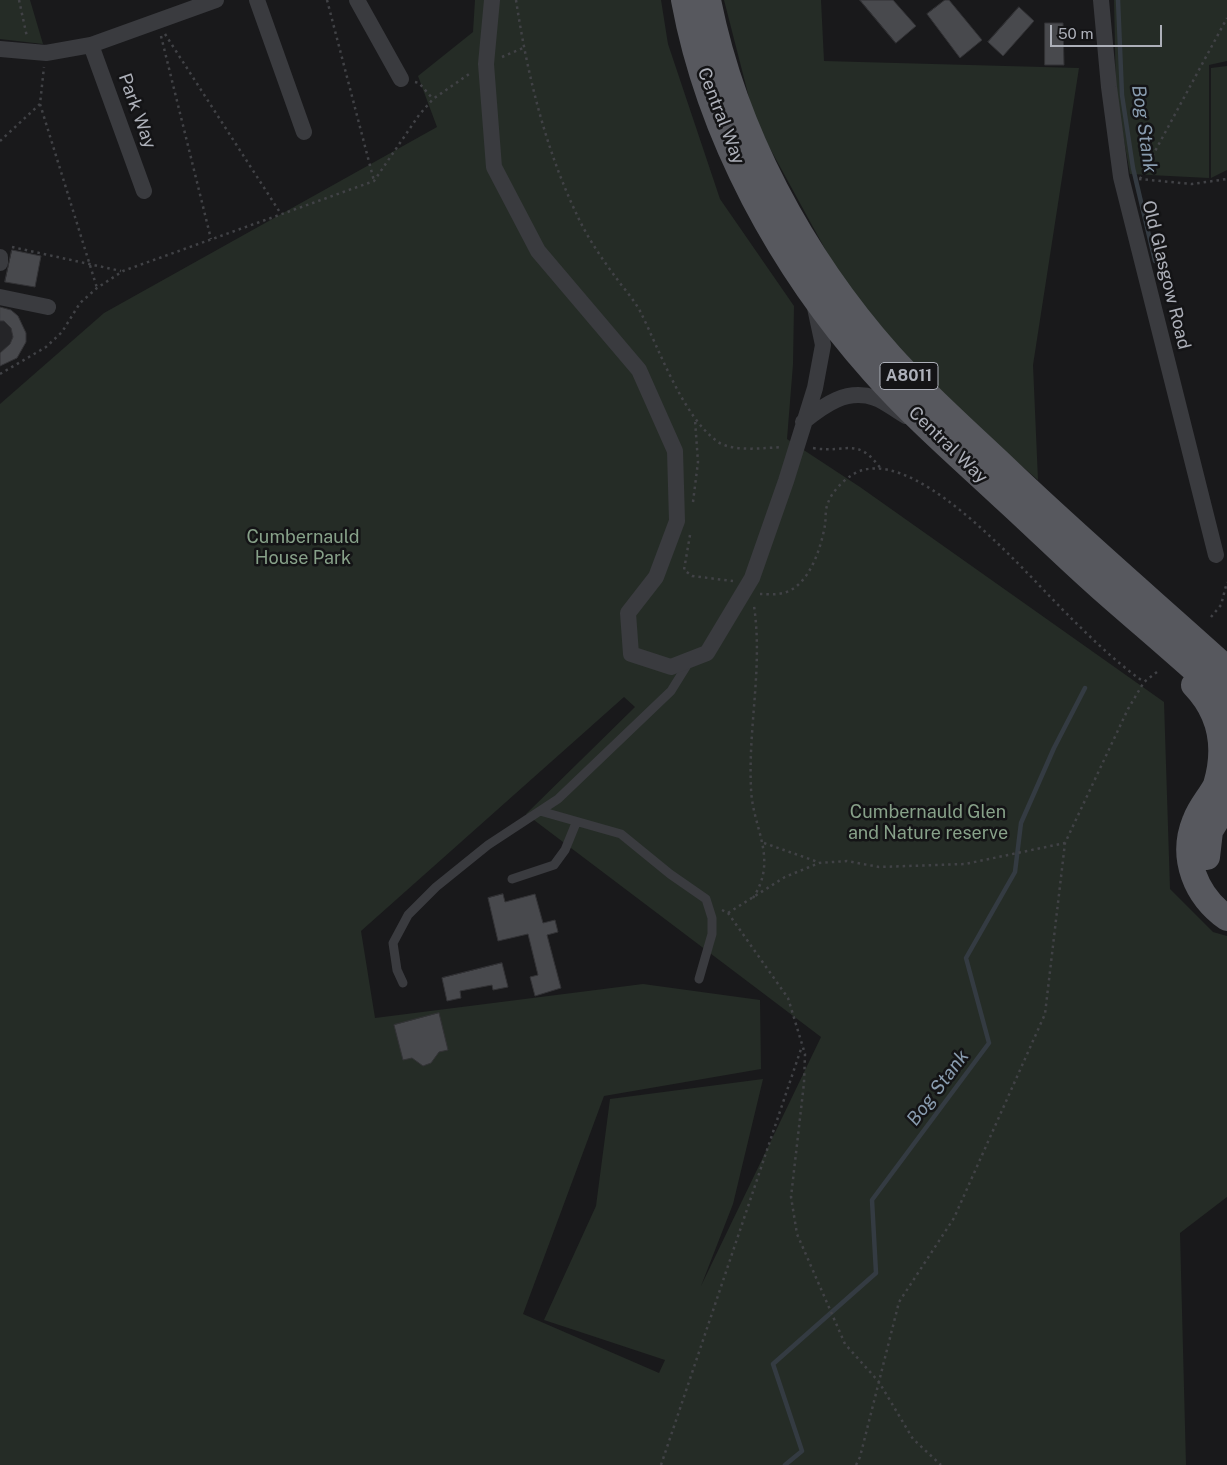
<!DOCTYPE html>
<html>
<head>
<meta charset="utf-8">
<style>
	body { margin:0 }
	#map { position:relative; width:1227px; height:1465px; overflow:hidden; background:#19191b; font-family:"Public Sans",sans-serif }
	canvas { display:block }
	.scale { position:absolute; left:1050px; top:25px; width:112px; height:22px; box-sizing:border-box; border:2px solid #adb0b9; border-top:0; padding-left:6px; font-size:15px; line-height:18px; white-space:nowrap; color:#adb0b9; -webkit-text-stroke:4px #141416; paint-order:stroke }
</style>
</head>
<body>
<div id="map">
<canvas width="1227" height="1465"></canvas>
<div class="scale">50 m</div>
</div>
<script>
const context = document.querySelector('canvas').getContext('2d');
context.lineJoin = 'round';
function fill(path, color) { context.fillStyle = color; context.fill(path, 'evenodd'); }
function stroke(path, color, width, dash) { context.strokeStyle = color; context.lineWidth = width; context.lineCap = dash ? 'butt' : 'round'; context.setLineDash(dash || []); context.stroke(path); }
function label(font, color, halo, rows, align = 'center') {
  context.font = font + ' "Public Sans",sans-serif'; context.lineWidth = 5; context.setLineDash([]); context.textBaseline = 'middle'; context.strokeStyle = halo; context.fillStyle = color; for (const [text, x, y, turn = 0] of rows) {
    context.save(); context.translate(x, y); context.rotate((+turn || 0) * Math.PI / 180); context.textAlign = isNaN(turn) ? turn : align; if (halo) context.strokeText(text, 0, 0); context.fillText(text, 0, 0); context.restore();
  }
}
const built = new Path2D(`
	M0 307 11 310 18 316 26 333V342L17 358 0 366Z`);
const green = new Path2D(`
	M0 0H30L43 44 0 39Z
	M475 0H661L668 44 720 199 794 306 793 364 787 439 860 487 1164 702 1170 889 1213 932 1227 936V1197L1180 1233 1186 1465H0V404L104 313 437 127 418 76 473 32ZM624 697 635 707 526 814 821 1037 701 1286 733 1204 763 1079 610 1099 596 1206 544 1320 665 1360 659 1373 523 1314 604 1096 761 1069 760 1000 643 984 375 1018 361 931Z
	M724 0H821L824 61 1079 68 1033 365 1038 480 924 382 842 280 755 121Z
	M1114 0H1227V61L1209 65V178L1130 174 1116 96Z
	M1227 66V170L1211 178V68Z`);
const stream = new Path2D(`
	M1118 0 1122 95 1133 168 1155 261
	M785 1465 802 1451 773 1364 876 1273 872 1200 989 1043 966 958 1015 872 1021 823 1054 748 1085 688`);
const building = new Path2D(`
	M860 0H893L916 26 896 43Z
	M945 0H949L982 40 960 58 927 14Z
	M1019 7 1034 21 1003 56 988 42Z
	M1045 23H1063L1064 65H1045Z
	M12 250 41 256 35 287 5 282Z
	M0 307 11 310 18 316 26 333V342L17 358 0 366V353L10 344 13 337 11 328 4 321H0Z
	M503 894 505 902 535 894 543 923 555 920 558 932 547 935 561 988 535 996 530 977 538 975 528 934 498 941 488 898Z
	M502 963 508 987 493 990 492 985 460 991 461 998 447 1001 442 978Z
	M439 1013 448 1050 439 1052 431 1063 423 1066 412 1058 403 1060 394 1025Z`);
const path = new Path2D(`
	M19 0 27 37
	M327 0 374 181
	M516 0C527 73 545 148 577 215 587 237 602 259 617 279 625 290 635 301 641 313 660 351 683 417 718 442 733 452 765 448 782 447
	M165 34 281 214
	M161 36 211 239
	M502 57 523 48
	M415 82 419 83 433 99
	M40 104 97 288
	M0 141 40 104 44 67
	M1139 179 1192 184 1227 179
	M1140 179 1227 18
	M12 247 121 271
	M0 374 46 347 62 332 80 303 97 288 123 271 374 181 419 115 433 99 472 72
	M813 448C849 454 856 435 882 470
	M693 502 698 462 695 420
	M690 535 684 570 692 576 733 581
	M760 594C767 594 776 595 783 593 809 587 821 548 825 525 826 518 825 509 828 503 832 490 850 473 863 470 925 453 1030 578 1070 617 1093 640 1117 663 1144 682
	M1211 617 1221 605 1227 582
	M764 843 818 862
	M753 898C779 858 752 828 751 788 748 727 763 667 754 606
	M722 910 728 913 788 998 805 1054 804 1083 791 1197 797 1234 845 1344 879 1382 913 1439 941 1465
	M728 913 785 877 819 863 847 861 879 867 965 864 1065 843
	M661 1465 802 1046
	M856 1465 860 1457 899 1302 954 1218 1045 1014 1065 843 1128 709 1144 682 1157 672`);
const lane = new Path2D(`
	M540 811 621 834 670 874 706 899 712 918V934L699 979
	M512 879 554 865 565 850 576 823
	M403 983 397 970 393 943 408 915 436 887 488 845 558 799 671 691 689 662`);
const street = new Path2D(`
	M257 0 304 132
	M357 0 401 79
	M492 0 486 64 494 167 538 251 639 370 675 451 677 521 656 577 628 613 631 654 671 667 707 653 752 578 786 481 815 388 823 345 814 303
	M1101 0 1109 87 1121 177 1216 555
	M91 45 144 191
	M0 49 46 53 91 45 216 0
	M0 257V263
	M0 297 48 307
	M803 422C824 405 847 388 875 398 885 401 896 411 906 416`);
const primary = new Path2D(`
	M684 0C709 136 782 269 874 372 914 417 960 457 1004 498 1037 528 1068 559 1101 588 1143 625 1186 661 1227 699
	M708 0C734 131 802 257 890 356 926 396 966 431 1005 468 1077 537 1153 602 1227 669
	M1194 685C1221 713 1227 748 1216 785 1210 797 1200 807 1195 821 1180 858 1196 896 1227 918
	M1207 857 1210 831 1227 803`);
const shields = [
	[909,376,58]
];
const shieldNames = [
	["A8011",909,376]
];
const streetNames = [
	["Park Way",137,111,70],
	["Central Way",721,116,69],
	["Old Glasgow Road",1166,275,76],
	["Central Way",948,445,44]
];
const parkNames = [
	["Cumbernauld",303,537],
	["House Park",303,558],
	["Cumbernauld Glen",928,812],
	["and Nature reserve",928,833]
];
const waterNames = [
	["Bog Stank",1144,129,82],
	["Bog Stank",938,1088,-53]
];
fill(built, '#252528');
fill(green, '#252c26');
stroke(stream, '#343b42', 4.5);
fill(building, '#48494d');
stroke(building, '#333336', 1);
stroke(path, '#414246', 2.5, [2.5, 4]);
stroke(lane, '#3a3b3f', 9);
stroke(street, '#3a3b3f', 16);
stroke(primary, '#57585e', 26);
for (const [x, y, w] of shields) { const box = new Path2D(); box.roundRect(x - w / 2, y - 13.5, w, 27, 4); context.fillStyle = '#141416'; context.fill(box); stroke(box, '#adb0b9', 1); }
label('bold 16px', '#adb0b9', null, shieldNames);
label('18px', '#adb0b9', '#141416', streetNames);
label('18px', '#87a189', '#141416', parkNames);
label('italic 19px', '#899caf', '#141416', waterNames);
</script>
</body>
</html>
